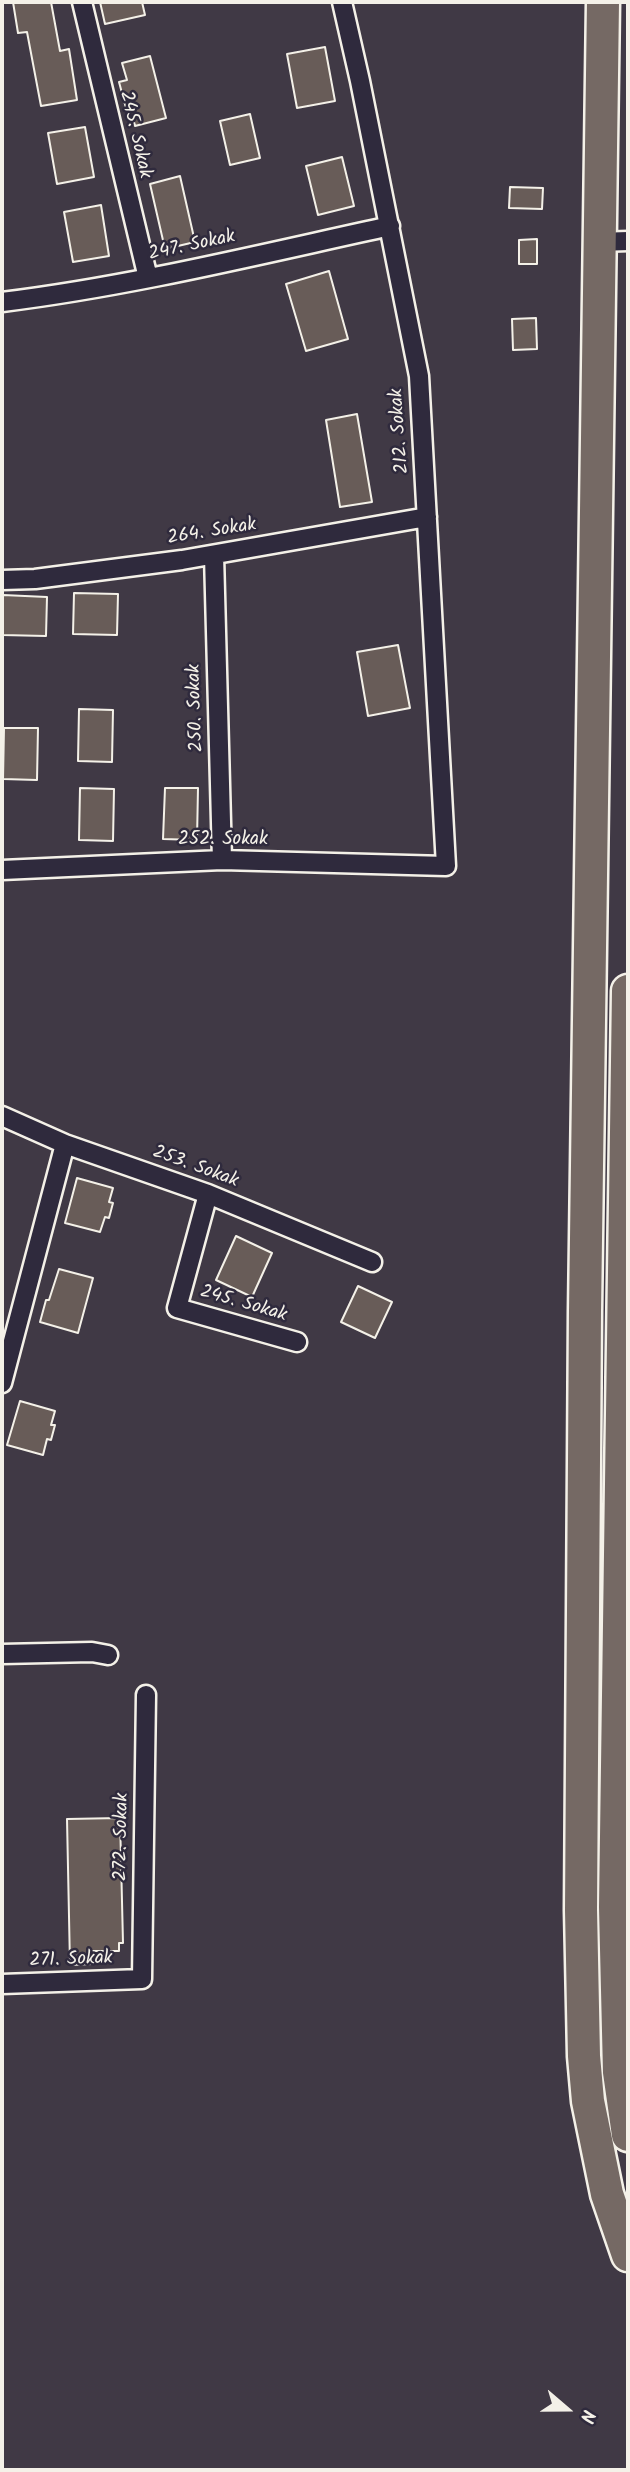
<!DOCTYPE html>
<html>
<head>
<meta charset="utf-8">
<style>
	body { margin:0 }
	#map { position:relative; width:630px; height:2472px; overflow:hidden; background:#403945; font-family:Kalam,sans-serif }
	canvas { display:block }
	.frame { position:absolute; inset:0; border:4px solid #f4f1e8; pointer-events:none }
	.north { position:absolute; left:532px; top:2374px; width:70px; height:70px; -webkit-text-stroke:5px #2f2a3d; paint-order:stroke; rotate:110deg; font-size:19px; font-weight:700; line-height:28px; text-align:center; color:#f4f1e8 }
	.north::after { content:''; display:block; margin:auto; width:24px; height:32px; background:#f4f1e8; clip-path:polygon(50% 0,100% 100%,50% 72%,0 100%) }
</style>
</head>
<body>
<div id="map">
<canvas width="630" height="2472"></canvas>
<div class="frame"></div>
<div class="north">N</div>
</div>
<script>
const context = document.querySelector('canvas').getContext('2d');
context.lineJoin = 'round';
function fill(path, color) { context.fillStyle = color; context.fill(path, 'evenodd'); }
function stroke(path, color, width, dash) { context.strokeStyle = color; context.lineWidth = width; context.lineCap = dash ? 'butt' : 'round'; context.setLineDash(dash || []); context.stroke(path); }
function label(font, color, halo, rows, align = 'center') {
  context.font = font + ' Kalam,sans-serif'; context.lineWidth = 5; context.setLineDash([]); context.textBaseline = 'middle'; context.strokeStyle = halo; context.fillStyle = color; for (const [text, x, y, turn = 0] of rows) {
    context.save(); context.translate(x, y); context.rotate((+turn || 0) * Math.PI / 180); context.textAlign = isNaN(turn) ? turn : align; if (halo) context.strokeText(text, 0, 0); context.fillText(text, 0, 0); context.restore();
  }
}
const building = new Path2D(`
	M13 2H51L60 51 69 49 77 100 41 106 27 32 18 33Z
	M100 2H142L145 15 105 24Z
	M325 47 335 101 297 108 287 54Z
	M150 56 166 118 135 126 134 122 130 123 119 82 127 80 122 63Z
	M250 114 260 158 230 165 220 121Z
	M85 127 94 177 57 184 48 133Z
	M342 157 354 206 318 215 306 166Z
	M180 176 195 242 165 249 150 184Z
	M510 187 543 188 542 209 509 208Z
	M101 205 109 256 73 262 64 212Z
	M537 239V264H519V240Z
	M329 271 348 339 306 351 286 284Z
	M536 318 537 349 513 350 512 319Z
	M357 414 372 502 340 507 326 420Z
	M74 593 118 594 117 635 73 634Z
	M3 595 47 597 46 636 2 635Z
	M398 645 410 708 368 716 357 652Z
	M79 709 113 710 112 762 78 761Z
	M4 728H38L37 780 3 779Z
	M80 788 114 789 113 841 79 840Z
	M165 788H198L197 840 163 839Z
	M77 1178 113 1188 109 1202 113 1203 109 1218 105 1217 100 1232 65 1223Z
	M236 1236 272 1253 252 1297 216 1280Z
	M59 1269 93 1278 78 1333 40 1322 46 1300H49Z
	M358 1286 392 1302 375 1338 341 1322Z
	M20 1401 55 1411 51 1425H55L51 1440 47 1439 43 1455 7 1445Z
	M120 1818 123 1943H119V1951H92V1964L70 1965 67 1819Z`);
const minor = new Path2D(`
	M82 2 148 278
	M599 242 628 241
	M2 302C132 286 261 254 390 226
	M214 555 222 860
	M2 580 35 579 182 560 427 517
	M2 870 222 860 446 866 419 376 360 81 342 2
	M2 1116 65 1144 208 1194 372 1262
	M208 1194 177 1308 297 1342
	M2 1383 65 1144
	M2 1654 92 1652 108 1655
	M2 1984 142 1979 146 1695`);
const motorway = new Path2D(`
	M603 2 585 1310 581 1910 584 2056 588 2101 607 2194 628 2255
	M628 991 615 1907 619 2072 628 2135`);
const streetNames = [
	["245. Sokak",134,135,77],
	["247. Sokak",192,247,-12],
	["212. Sokak",401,431,-94],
	["264. Sokak",212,533,-9],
	["250. Sokak",197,708,-92],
	["252. Sokak",223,841],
	["253. Sokak",195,1168,20],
	["245. Sokak",243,1305,16],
	["272. Sokak",123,1837,-89],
	["271. Sokak",71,1961,-2]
];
fill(building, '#685c58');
stroke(building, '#f4f1e8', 2);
stroke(minor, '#f4f1e8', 23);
stroke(motorway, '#f4f1e8', 37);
stroke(minor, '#2f2a3d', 18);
stroke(motorway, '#756964', 32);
label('19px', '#f4f1e8', '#2f2a3d', streetNames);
</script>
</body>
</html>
